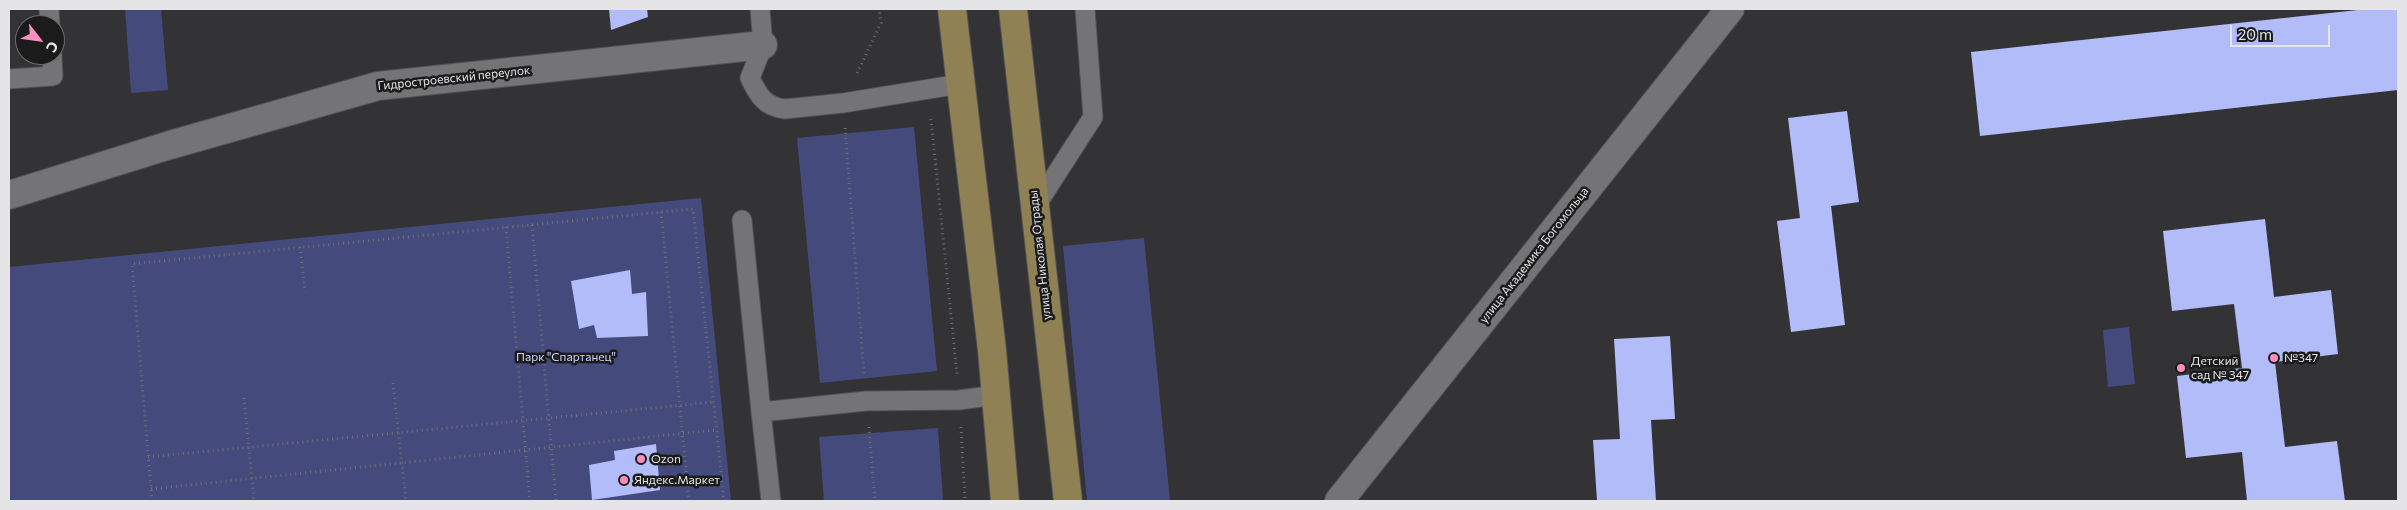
<!DOCTYPE html>
<html>
<head>
<meta charset="utf-8">
<style>
	body { margin:0 }
	#map { position:relative; width:2407px; height:510px; overflow:hidden; background:#333336; font-family:Commissioner,sans-serif }
	canvas { display:block }
	.frame { position:absolute; inset:0; border:10px solid #e5e5e7; pointer-events:none }
	.north { position:absolute; left:15px; top:15px; width:50px; height:50px; box-sizing:border-box; background:#1b1b1c; border:1px solid #6c6c6d; border-radius:50%; rotate:120deg; font-size:14px; font-weight:700; line-height:20px; text-align:center; color:#e5e5e7 }
	.north::after { content:''; display:block; margin:auto; width:18px; height:22px; background:#fd8ec0; clip-path:polygon(50% 0,100% 100%,50% 72%,0 100%) }
	.scale { position:absolute; left:2230px; top:25px; width:100px; height:22px; box-sizing:border-box; border:2px solid #e5e5e7; border-top:0; padding-left:6px; font-size:15px; line-height:18px; white-space:nowrap; color:#e5e5e7; -webkit-text-stroke:4px #1b1b1c; paint-order:stroke }
</style>
</head>
<body>
<div id="map">
<canvas width="2407" height="510"></canvas>
<div class="frame"></div>
<div class="north">С</div>
<div class="scale">20 m</div>
</div>
<script>
const context = document.querySelector('canvas').getContext('2d');
context.lineJoin = 'round';
function fill(path, color) { context.fillStyle = color; context.fill(path, 'evenodd'); }
function stroke(path, color, width, dash) { context.strokeStyle = color; context.lineWidth = width; context.lineCap = dash ? 'butt' : 'round'; context.setLineDash(dash || []); context.stroke(path); }
function label(font, color, halo, rows, align = 'center') {
  context.font = font + ' Commissioner,sans-serif'; context.lineWidth = 5; context.setLineDash([]); context.textBaseline = 'middle'; context.strokeStyle = halo; context.fillStyle = color; for (const [text, x, y, turn = 0] of rows) {
    context.save(); context.translate(x, y); context.rotate((+turn || 0) * Math.PI / 180); context.textAlign = isNaN(turn) ? turn : align; if (halo) context.strokeText(text, 0, 0); context.fillText(text, 0, 0); context.restore();
  }
}
const green = new Path2D(`
	M125 9H161L168 90 131 93Z
	M914 127 937 371 820 383 797 138Z
	M701 198 731 501H9V267Z
	M1144 238 1170 501H1087L1063 246Z
	M2129 327 2135 384 2108 387 2103 330Z
	M938 428 943 501H824L819 437Z`);
const building = new Path2D(`
	M609 9H647L648 17 611 30Z
	M2367 9H2398V90L1980 136 1971 52Z
	M1847 111 1859 202 1831 206 1845 325 1791 332 1777 221 1800 218 1788 118Z
	M2265 219 2274 297 2331 290 2338 354 2275 362 2285 447 2337 441 2345 501H2247L2242 452 2186 458 2177 376 2242 368 2234 304 2172 311 2163 231Z
	M630 270 632 294 646 292 648 336 597 338 594 325 579 329 571 281Z
	M1670 336 1675 419 1651 420 1656 501H1597L1593 440 1620 439 1614 339Z
	M656 444 660 490 592 500 589 465 615 460 614 451Z`);
const path = new Path2D(`
	M857 73 881 23 879 9
	M931 119 957 374
	M845 128 864 374
	M661 212 689 501
	M532 225 556 501
	M506 227 530 501
	M300 247 305 292
	M393 383 406 501
	M244 398 254 501
	M869 427 875 501
	M961 427 965 501
	M148 457 714 402
	M151 489 716 430
	M152 501 132 264 693 209 724 501`);
const service = new Path2D(`
	M49 9 50 25
	M760 9 763 45 750 78C758 95 765 107 785 109L843 103 960 84
	M9 79 53 76 52 55
	M1035 207 1093 117 1085 9
	M742 220 761 412
	M771 501 761 412 866 401 959 400 996 395`);
const minor = new Path2D(`
	M9 195 170 145 378 86 763 45
	M1339 501 1730 9`);
const primary = new Path2D(`
	M952 9 992 350 1005 501
	M1013 9 1068 501`);
const markers = [
	[2274,358,5,"#fd8ec0"],
	[2181,368,5,"#fd8ec0"],
	[641,459,5,"#fd8ec0"],
	[624,480,5,"#fd8ec0"]
];
const streetNames = [
	["Гидростроевский переулок",454,78,-6],
	["улица Николая Отрады",1040,255,-96],
	["улица Академика Богомольца",1534,255,-52]
];
const parkNames = [
	["Парк \"Спартанец\"",566,357]
];
const poiNames = [
	["№347",2284,358],
	["Детский",2191,361],
	["сад № 347",2191,375],
	["Ozon",651,459],
	["Яндекс.Маркет",634,480]
];
fill(green, '#444b7c');
fill(building, '#b1bcf9');
stroke(service, '#505052', 21);
stroke(minor, '#505052', 30);
stroke(primary, '#505052', 30);
stroke(path, '#707072', 3, [1, 4]);
stroke(service, '#747477', 19);
stroke(minor, '#747477', 28);
stroke(primary, '#908154', 28);
for (const [x, y, r, color] of markers) { const dot = new Path2D(); dot.arc(x, y, r, 0, 2 * Math.PI); context.fillStyle = color; context.fill(dot); stroke(dot, '#1b1b1c', 2); }
label('12px', '#e5e5e7', '#1b1b1c', streetNames);
label('12px', '#ccd5fd', '#1b1b1c', parkNames);
label('12px', '#e5e5e7', '#1b1b1c', poiNames, 'left');
</script>
</body>
</html>
